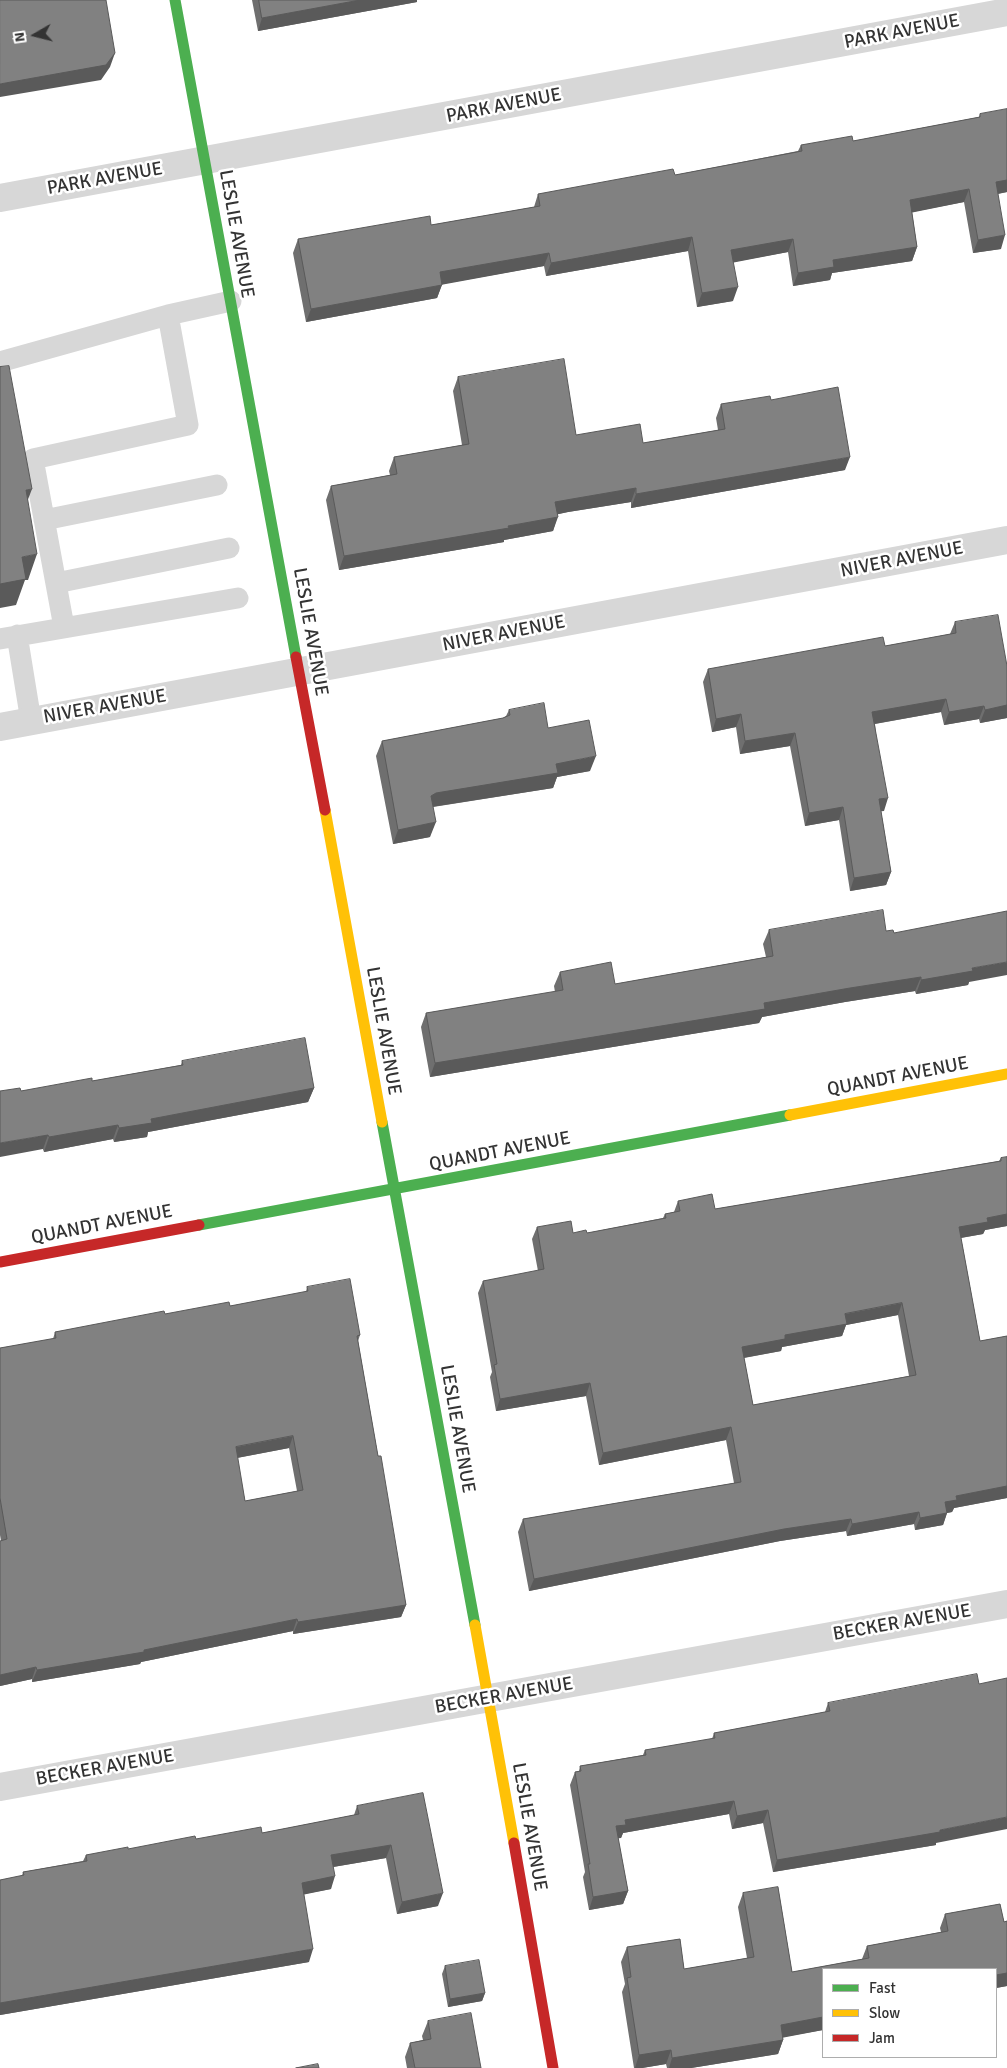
<!DOCTYPE html>
<html>
<head>
<meta charset="utf-8">
<style>
	body { margin:0 }
	#map { position:relative; width:1007px; height:2068px; overflow:hidden; background:#fff; font-family:Signika,sans-serif }
	canvas { display:block }
	.legend { position:absolute; left:822px; top:1968px; width:175px; height:90px; box-sizing:border-box; background:#fff; border:1px solid #adadad; margin:0; padding:6px 9px; list-style:none; font-size:15px; color:#333 }
	.legend li { display:flex; align-items:center; gap:10px; height:25px }
	.legend b { width:25px; border:1px solid #adadad }
	.north { position:absolute; left:10px; top:10px; width:50px; height:50px; -webkit-text-stroke:4px #fff; paint-order:stroke; rotate:262deg; font-size:14px; font-weight:700; line-height:20px; text-align:center; color:#333 }
	.north::after { content:''; display:block; margin:auto; width:18px; height:22px; background:#333; clip-path:polygon(50% 0,100% 100%,50% 72%,0 100%) }
</style>
</head>
<body>
<div id="map">
<canvas width="1007" height="2068"></canvas>
<ul class="legend">
<li><b style="height:6px;background:#4caf50"></b>Fast</li>
<li><b style="height:6px;background:#ffc107"></b>Slow</li>
<li><b style="height:6px;background:#c62828"></b>Jam</li>
</ul>
<div class="north">N</div>
</div>
<script>
const context = document.querySelector('canvas').getContext('2d');
context.lineJoin = 'round';
function stroke(path, color, width, dash) { context.strokeStyle = color; context.lineWidth = width; context.lineCap = dash ? 'butt' : 'round'; context.setLineDash(dash || []); context.stroke(path); }
function fill(path, color) { context.fillStyle = color; context.fill(path, 'evenodd'); }
function label(font, color, halo, rows, align = 'center') {
  context.font = font + ' Signika,sans-serif'; context.lineWidth = 5; context.setLineDash([]); context.textBaseline = 'middle'; context.strokeStyle = halo; context.fillStyle = color; for (const [text, x, y, turn = 0] of rows) {
    context.save(); context.translate(x, y); context.rotate((+turn || 0) * Math.PI / 180); context.textAlign = isNaN(turn) ? turn : align; if (halo) context.strokeText(text, 0, 0); context.fillText(text, 0, 0); context.restore();
  }
}
const lane = new Path2D(`
	M0 362 168 315 231 301
	M44 520 217 485
	M56 583 229 548
	M64 627 33 459 188 425 168 315
	M17 635 31 721
	M0 639 238 598`);
const street = new Path2D(`
	M0 198 1007 12
	M0 727 1007 540
	M0 1787 1007 1604`);
const fast = new Path2D(`
	M175 0 296 657
	M382 1122 475 1625
	M199 1225 790 1115`);
const slow = new Path2D(`
	M325 810 382 1122
	M790 1115 1007 1074
	M475 1625 514 1843`);
const jam = new Path2D(`
	M296 657 325 810
	M0 1262 199 1225
	M514 1843 553 2068`);
const wall = new Path2D(`
	M252 0H417V2L258 31Z
	M1007 109V192L998 194 1001 249 973 253 964 202 912 212 917 247 912 261 832 273 830 280 793 286 788 252 733 262V301L697 307 688 251 546 276 544 266 442 284 437 298 306 322 293 253 298 239 431 225 534 207 538 194 675 175 798 151 801 145 853 141 979 117 980 114Z
	M458 377 576 435 643 443 718 430 716 418 721 404 771 400 845 470 631 508V502L568 512 558 514 553 531 504 540V542L339 570 326 500 331 486 390 475 389 471 394 457 462 445 453 391Z
	M955 622 1007 666V718L980 723 979 719 944 725 941 712 875 724 884 811H881L891 872 886 885 850 891 839 820 805 826 790 746 740 754 736 727 712 732 703 682 708 669 885 646 950 634Z
	M509 710 548 728 590 771 557 777 553 788 433 807 430 837 393 844 376 756 382 741 503 718 506 716Z
	M769 930 886 931 894 933 969 982 968 985 916 994 915 991 845 1002 762 1017 759 1023 430 1077 421 1027 426 1013 555 992 554 986 560 972 615 984 766 957 763 944Z
	M182 1061 314 1088 308 1102 148 1132 147 1137 114 1142 113 1139 44 1152 21 1091 92 1081 181 1065Z
	M1007 1157V1226L985 1230 983 1234 961 1238 980 1341 1007 1336V1498L954 1508 952 1512 947 1513 943 1525 915 1530 914 1524 847 1536 846 1531 780 1541 529 1591 518 1532 523 1519 734 1483 726 1440 599 1465 586 1396 496 1411 490 1377 492 1372 478 1293 483 1281 538 1271 532 1239 537 1227 573 1233H587L663 1218 665 1214 674 1212 678 1201 715 1209 999 1161 1001 1158ZM898 1315 909 1376 753 1405 744 1358 781 1351 782 1347 842 1336 846 1325Z
	M307 1287 360 1335 358 1341 378 1456 406 1605 401 1617 293 1634V1631L141 1662 140 1664 32 1682V1679L0 1686V1541H1L0 1535V1348L53 1339 55 1332 165 1314 230 1306 306 1292ZM289 1448 297 1491 245 1501 237 1458Z
	M828 1703 936 1843V1845L773 1872 763 1823 732 1829 729 1814 623 1833 621 1838H618L628 1891 623 1904 589 1910 583 1877 585 1872 570 1785 575 1772 579 1771 580 1766 643 1755 645 1750 712 1739 714 1733 825 1712Z
	M423 1793 438 1906 397 1914 386 1858 333 1867 331 1889 304 1894 309 1962 0 2015V1880L22 1876 23 1872 83 1861 86 1855 128 1849 196 1839 262 1833 354 1815 357 1806Z
	M778 1887 792 1972 862 1959 867 1946 941 1932 940 1928 945 1914 1000 1904 1004 1922 1007 1921V1986L996 1988V1969H823V2030L783 2037V2040L778 2054 691 2068H667L666 2064 642 2068H634L622 1992 625 1984 621 1962 627 1947 680 1939 684 1969 747 1958 738 1907 743 1893Z
	M445 1966 485 1993 482 2001 448 2007 442 1974Z
	M428 2021 481 2068H407L405 2057 410 2043 423 2040 422 2036Z`);
const shadedWall = new Path2D(`
	M360 0H417V2L258 31 262 18Z
	M115 53 110 67 101 80 0 97V84Z
	M1007 180V192L991 195 996 182Z
	M969 189 964 202 905 214 910 200Z
	M1005 235 1001 249 973 253 978 240Z
	M692 237 688 251 546 276 551 263Z
	M793 239 788 252 726 264 731 250Z
	M917 247 912 261 832 273 830 280 793 286 798 273 833 260Z
	M549 253 544 266 435 286 440 272Z
	M442 285 437 298 306 322 311 309Z
	M738 287 733 301 697 307 702 293Z
	M850 457 845 470 631 508 636 494Z
	M636 488 631 502 568 512 550 516 555 502 572 499Z
	M32 489 22 515 26 490Z
	M558 517 553 531 504 540V542L339 570 344 556Z
	M37 554 28 580H25L16 605 0 608V584L22 557Z
	M946 699 941 712 868 725 872 712Z
	M1007 705V718L980 723 985 710Z
	M984 706 979 719 944 725 949 712Z
	M741 714 736 727 712 732 716 719Z
	M795 733 790 746 740 754 745 741Z
	M596 756 590 771 557 777 553 788 431 807V796L436 793 556 764Z
	M888 798 884 811 874 812 879 799Z
	M843 807 839 820 805 826 809 813Z
	M436 822 430 837 393 844 398 830Z
	M891 872 886 885 850 891 854 878Z
	M1007 962V975L969 982 968 985 916 994 921 980 972 968Z
	M921 977 915 991 845 1002 762 1017 759 1023 430 1077 435 1063 764 1003 850 988Z
	M314 1088 308 1102 148 1132 147 1137 114 1142 119 1128 151 1119Z
	M118 1125 113 1139 44 1152 49 1137Z
	M48 1135 43 1149 0 1157V1143Z
	M1007 1214V1226L985 1230 983 1234 954 1239 959 1227 987 1218Z
	M902 1303 898 1315 846 1325 842 1336 782 1347 781 1351 737 1359 742 1347 845 1314Z
	M590 1383 586 1396 496 1411 500 1399Z
	M731 1427 726 1440 599 1465 603 1453Z
	M293 1436 289 1448 231 1459 236 1447Z
	M1007 1486V1498L954 1508 952 1512 941 1514 945 1502 956 1496Z
	M919 1512 914 1524 847 1536 852 1524Z
	M947 1513 943 1525 915 1530 920 1518Z
	M851 1519 846 1531 780 1541 529 1591 534 1579 784 1529Z
	M406 1605 401 1617 293 1634 298 1622Z
	M297 1619 293 1631 141 1662 140 1664 32 1682 37 1670 144 1650Z
	M36 1667 32 1679 0 1686V1675Z
	M734 1801 729 1814 623 1833 621 1838 612 1839 616 1826 625 1820Z
	M768 1810 763 1823 732 1829 737 1816Z
	M1007 1817V1829L936 1843V1845L773 1872 777 1860 940 1830Z
	M391 1845 386 1858 327 1868 331 1855Z
	M335 1876 331 1889 297 1896 302 1883Z
	M628 1891 623 1904 589 1910 593 1897Z
	M443 1893 438 1906 397 1914 402 1902Z
	M313 1949 309 1962 0 2015V2003Z
	M1007 1973V1986L996 1988V1975Z
	M485 1993 482 2001 448 2007 450 1999Z
	M823 2017V2030L776 2039 781 2025Z
	M783 2040 778 2054 691 2068H669L672 2058Z
	M671 2050 666 2064 642 2068H635L639 2055Z`);
const building = new Path2D(`
	M0 0H106L115 53 106 65 0 84Z
	M259 0H360L262 18Z
	M1007 109V180L996 182 1005 235 978 240 969 189 910 200 917 247 833 260 834 267 798 273 793 239 731 250 738 287 702 293 692 237 551 263 549 253 440 272 442 285 311 309 298 239 430 216 431 225 540 206 538 194 673 169 675 175 802 151 801 145 852 136 853 141 980 117V114Z
	M564 359 576 435 640 424 643 443 725 429 721 404 770 396 771 400 838 387 850 457 636 494V488L572 499 555 502 558 517 508 526 509 528 344 556 331 486 397 474 394 457 469 444 458 377Z
	M9 366 32 489 26 490 37 554 22 557 26 579 0 584V367Z
	M998 615 1007 666V705L985 710 984 706 949 712 946 699 872 712 888 798 879 799 891 872 854 878 843 807 809 813 795 733 745 741 741 714 716 719 708 669 883 637 885 646 956 633 955 622Z
	M544 703 548 728 589 720 596 756 556 764 558 773 436 793 431 796 436 822 398 830 382 741 503 718 510 715 509 710Z
	M883 910 886 931 893 930 894 933 1007 911V962L972 968 973 971 921 980V977L850 988 764 1003 765 1009 435 1063 426 1013 563 990 560 972 611 962 615 984 773 956 769 930Z
	M305 1038 314 1088 151 1119 152 1123 119 1128 118 1125 49 1137 48 1135 0 1143V1091L20 1088 21 1091 92 1078V1081L183 1065 182 1061Z
	M1007 1157V1214L987 1218 988 1222 959 1227 980 1341 1007 1336V1486L956 1496 957 1500 945 1502 947 1513 920 1518 919 1512 852 1524 851 1519 784 1529 534 1579 523 1519 741 1482 731 1427 603 1453 590 1383 500 1399 494 1365 497 1364 483 1281 544 1269 537 1227 571 1221 573 1233 586 1230 587 1233 666 1218 665 1214 680 1211 678 1201 712 1194 715 1209 1001 1161V1158ZM902 1303 916 1375 753 1405 742 1347 785 1339V1335L847 1324 845 1314Z
	M350 1279 360 1335 357 1336 378 1456H381L406 1605 298 1622 297 1619 144 1650V1652L37 1670 36 1667 0 1675V1541L7 1539 0 1498V1348L56 1338 55 1332 164 1311 165 1314 229 1302 230 1306 308 1291 307 1287ZM293 1436 303 1490 245 1501 236 1447Z
	M977 1674 979 1684 1007 1678V1817L940 1830V1832L777 1860 768 1810 737 1816 734 1801 625 1820 626 1825 616 1826 628 1891 593 1897 588 1864H590L575 1772 581 1771 580 1766 646 1755 645 1750 715 1738 714 1733 830 1711 828 1703Z
	M423 1793 443 1893 402 1902 391 1845 331 1855 335 1876 302 1883 313 1949 0 2003V1880L24 1875 23 1872 87 1861 86 1855 128 1847V1849L195 1836 196 1839 261 1827 262 1833 359 1814 357 1806Z
	M778 1887 792 1972 869 1958 867 1946 948 1931 945 1914 1000 1904 1004 1922 1007 1921V1973L996 1975V1969H823V2017L781 2025 783 2040 672 2058 671 2050 639 2055 627 1978 631 1977 627 1947 680 1939 684 1969 754 1957 743 1893Z
	M479 1960 485 1993 450 1999 445 1966Z
	M471 2013 481 2068H415L410 2043 431 2039 428 2021Z
	M318 2064 319 2068H296Z`);
const streetNames = [
	["PARK AVENUE",902,32,-11],
	["PARK AVENUE",504,106,-11],
	["PARK AVENUE",105,179,-10],
	["LESLIE AVENUE",236,234,80],
	["NIVER AVENUE",902,560,-11],
	["LESLIE AVENUE",310,632,80],
	["NIVER AVENUE",504,634,-11],
	["NIVER AVENUE",105,707,-10],
	["LESLIE AVENUE",383,1031,80],
	["QUANDT AVENUE",898,1077,-11],
	["QUANDT AVENUE",500,1152,-11],
	["QUANDT AVENUE",102,1225,-11],
	["LESLIE AVENUE",457,1429,80],
	["BECKER AVENUE",902,1623,-10],
	["BECKER AVENUE",504,1696,-10],
	["BECKER AVENUE",105,1768,-10],
	["LESLIE AVENUE",529,1827,80]
];
stroke(lane, '#d7d7d7', 21);
stroke(street, '#d7d7d7', 28);
stroke(fast, '#4caf50', 11);
stroke(slow, '#ffc107', 11);
stroke(jam, '#c62828', 11);
fill(wall, '#6f6f6f');
fill(shadedWall, '#5a5a5a');
fill(building, '#818181');
stroke(building, '#5a5a5a', 1);
label('19px', '#333', '#fff', streetNames);
</script>
</body>
</html>
